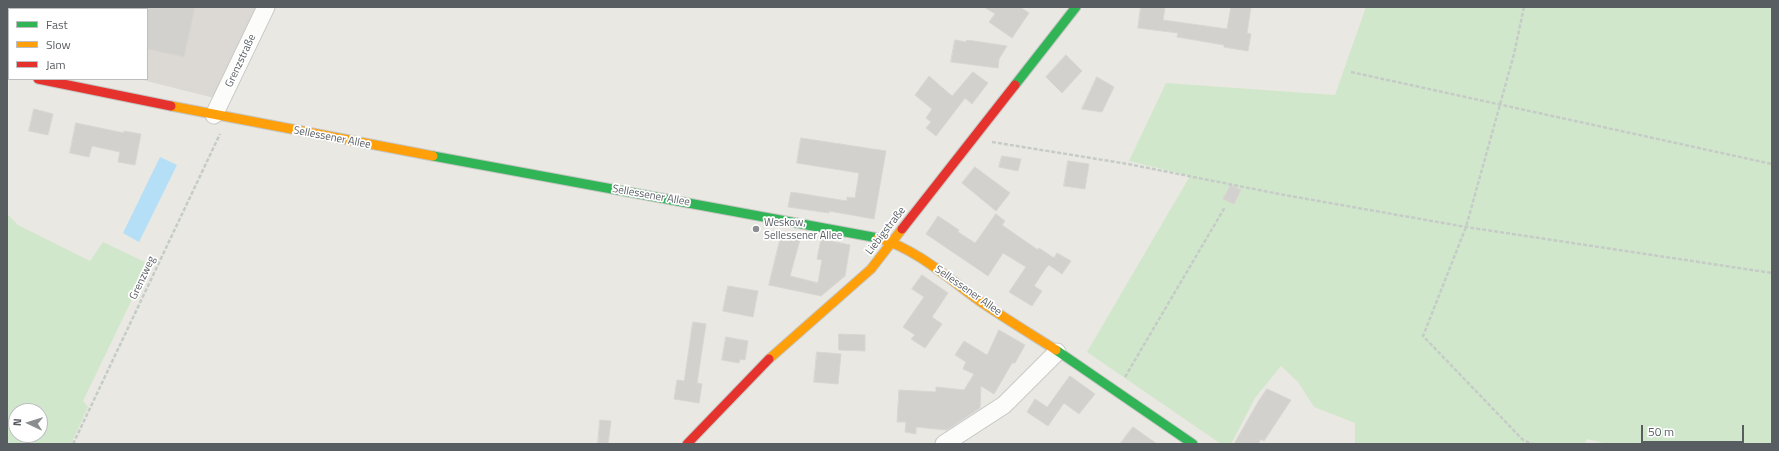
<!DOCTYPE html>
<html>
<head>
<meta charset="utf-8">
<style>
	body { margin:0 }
	#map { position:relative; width:1779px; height:451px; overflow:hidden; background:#eae8e2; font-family:"Titillium Web",sans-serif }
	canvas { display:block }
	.frame { position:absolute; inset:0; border:8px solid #585d62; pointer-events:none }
	.legend { position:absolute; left:8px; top:8px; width:140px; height:72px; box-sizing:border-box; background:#fff; border:1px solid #bcbec0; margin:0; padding:5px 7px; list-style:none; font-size:12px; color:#585d62 }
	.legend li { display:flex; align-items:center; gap:8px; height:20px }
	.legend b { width:20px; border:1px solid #bcbec0 }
	.north { position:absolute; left:8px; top:403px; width:40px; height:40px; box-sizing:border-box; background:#fff; border:1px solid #bcbec0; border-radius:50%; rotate:274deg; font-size:11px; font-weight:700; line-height:16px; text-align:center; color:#585d62 }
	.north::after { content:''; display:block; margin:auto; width:14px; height:18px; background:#8b8e8f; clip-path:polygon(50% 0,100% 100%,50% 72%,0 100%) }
	.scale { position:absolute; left:1641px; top:425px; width:103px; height:18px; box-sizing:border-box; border:2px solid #585d62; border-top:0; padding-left:5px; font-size:12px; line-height:14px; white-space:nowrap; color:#585d62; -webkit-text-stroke:3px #fff; paint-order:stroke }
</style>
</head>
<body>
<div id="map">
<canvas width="1779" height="451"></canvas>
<div class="frame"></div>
<ul class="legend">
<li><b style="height:5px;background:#30b455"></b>Fast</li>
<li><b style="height:5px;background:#ff9f0a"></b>Slow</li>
<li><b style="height:5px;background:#e5322d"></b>Jam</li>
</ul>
<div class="north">N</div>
<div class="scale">50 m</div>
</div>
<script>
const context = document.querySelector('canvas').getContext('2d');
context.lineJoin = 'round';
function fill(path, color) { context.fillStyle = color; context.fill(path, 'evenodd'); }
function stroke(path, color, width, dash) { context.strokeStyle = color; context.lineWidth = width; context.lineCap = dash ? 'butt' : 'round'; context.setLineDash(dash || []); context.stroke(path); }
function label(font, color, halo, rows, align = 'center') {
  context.font = font + ' "Titillium Web",sans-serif'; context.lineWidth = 3.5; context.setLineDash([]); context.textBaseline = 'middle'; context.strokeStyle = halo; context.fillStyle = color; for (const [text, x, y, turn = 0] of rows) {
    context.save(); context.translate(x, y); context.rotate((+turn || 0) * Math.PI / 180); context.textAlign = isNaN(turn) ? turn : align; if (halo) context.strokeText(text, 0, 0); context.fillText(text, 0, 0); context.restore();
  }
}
const industrial = new Path2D(`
	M7 7H266L222 100 139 79H147V9H9V66H7Z`);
const green = new Path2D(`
	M1366 7H1772V444H1607L1587 439 1585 444H1355V423L1314 407 1298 382 1281 366 1255 398 1231 444H1221L1087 352 1190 176 1129 161 1166 83 1335 95Z
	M7 214 18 225 90 261 103 242 149 264 83 401 88 407 71 444H7ZM16 411H40V435H16Z`);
const water = new Path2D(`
	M160 157 177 165 139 242 123 233Z`);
const building = new Path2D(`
	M147 7H195L184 57 147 49Z
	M984 7H1020L1029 13 1012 38 989 22 995 14Z
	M1141 7H1165L1163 20 1227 29 1231 7H1251L1247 33 1251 34 1248 51 1224 47V45L1177 37 1178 33 1138 28Z
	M955 40 966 42 967 40 1007 46 999 59 998 68 951 62Z
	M1066 55 1082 71 1062 93 1046 77Z
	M973 72 988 83 972 104 965 98 936 136 926 128 931 122 926 118 932 109 915 95 929 76 952 96Z
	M1097 77 1114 87 1102 112 1082 109Z
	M34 109 53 114 48 135 29 131Z
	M76 123 124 133V131L141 134 135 165 118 162 120 152 92 146 89 157 70 153Z
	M801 138 886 151 874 219 829 211V213L788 207 791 192 847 201V197L855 198 859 173 797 163Z
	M1002 156 1021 159 1018 171 999 167Z
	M1068 161 1089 164 1085 189 1064 186Z
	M975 167 1010 193 996 211 962 183Z
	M1231 185 1241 190 1234 204 1223 199Z
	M996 214 1005 221 1002 225 1038 250 1039 248 1054 258 1057 253 1071 261 1062 274 1049 265 1046 268 1034 286 1042 291 1032 306 1009 292 1026 267 1003 253 988 276 926 234 938 216 959 230 958 232 975 243Z
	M782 232 801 236 790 276 818 283 822 260 817 259 821 239 850 245 845 276 821 296 769 285Z
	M922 275 948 293 932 317 942 324 925 348 911 339 915 335 903 327 924 297 912 289Z
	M728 286 758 291 753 317 723 311Z
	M693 322 706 324 697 383 702 384 699 403 674 399 677 380 684 381Z
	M999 330 1025 345 1015 363H1012L994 394 981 386 980 408 947 430 916 427V434L905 432 906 422H897L899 390 936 392V387L964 390 974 374 963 369 966 362 955 355 964 341 987 355Z
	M839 334 865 335V351L839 350Z
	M726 337 748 341 745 360 740 359 739 363 722 360Z
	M817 352 841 354 838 384 814 382Z
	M1070 376 1095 394 1079 414 1064 403 1048 426 1027 412 1035 399 1047 407Z
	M1267 389 1291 400 1264 441 1261 439 1258 444H1234L1258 402Z
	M600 420 611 421 608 444H598Z
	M1133 427 1157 444H1120Z`);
const path = new Path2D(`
	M1524 7 1514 54 1466 227 1423 336 1523 440 1533 444
	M7 47H9
	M1351 72 1772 164
	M992 142 1128 164 1279 194 1466 227 1772 273
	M1125 377 1225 207
	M73 444 220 134`);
const street = new Path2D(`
	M214 115 266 7
	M944 444 1004 405 1057 352`);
const fast = new Path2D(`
	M7 73H9
	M1015 85 1076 7
	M433 156 878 238
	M1056 350 1193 444`);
const slow = new Path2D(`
	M171 106 433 156
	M878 238C917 249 949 279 981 302 1006 319 1031 334 1056 350
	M769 359 871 269 902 229`);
const jam = new Path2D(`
	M38 79 171 106
	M902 229 1015 85
	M687 444 769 359`);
const markers = [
	[756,229,4,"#8b8e8f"]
];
const streetNames = [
	["Grenzstraße",241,61,-65],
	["Sellessener Allee",332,138,11],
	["Sellessener Allee",651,196,10],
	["Liebigstraße",886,231,-52],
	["Grenzweg",143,278,-65],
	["Sellessener Allee",968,291,35]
];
const poiNames = [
	["Weskow,",764,223],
	["Sellessener Allee",764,236]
];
fill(industrial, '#dcd9d5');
fill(green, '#d1e7cb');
fill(water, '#b4dff6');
fill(building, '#d2d1cd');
stroke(building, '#d9d6d2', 1);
stroke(street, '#c7c7c7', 19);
stroke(fast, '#c5c6c4', 11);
stroke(slow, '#c5c6c4', 11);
stroke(jam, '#c5c6c4', 11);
stroke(path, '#c5ccc8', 2.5, [4, 2]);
stroke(street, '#fcfcfb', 17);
stroke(fast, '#30b455', 9);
stroke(slow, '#ff9f0a', 9);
stroke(jam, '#e5322d', 9);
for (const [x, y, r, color] of markers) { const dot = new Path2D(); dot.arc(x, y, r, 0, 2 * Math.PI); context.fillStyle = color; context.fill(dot); stroke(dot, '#fff', 1.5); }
label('11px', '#585d62', '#fff', streetNames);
label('11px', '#585d62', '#fff', poiNames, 'left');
</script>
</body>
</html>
